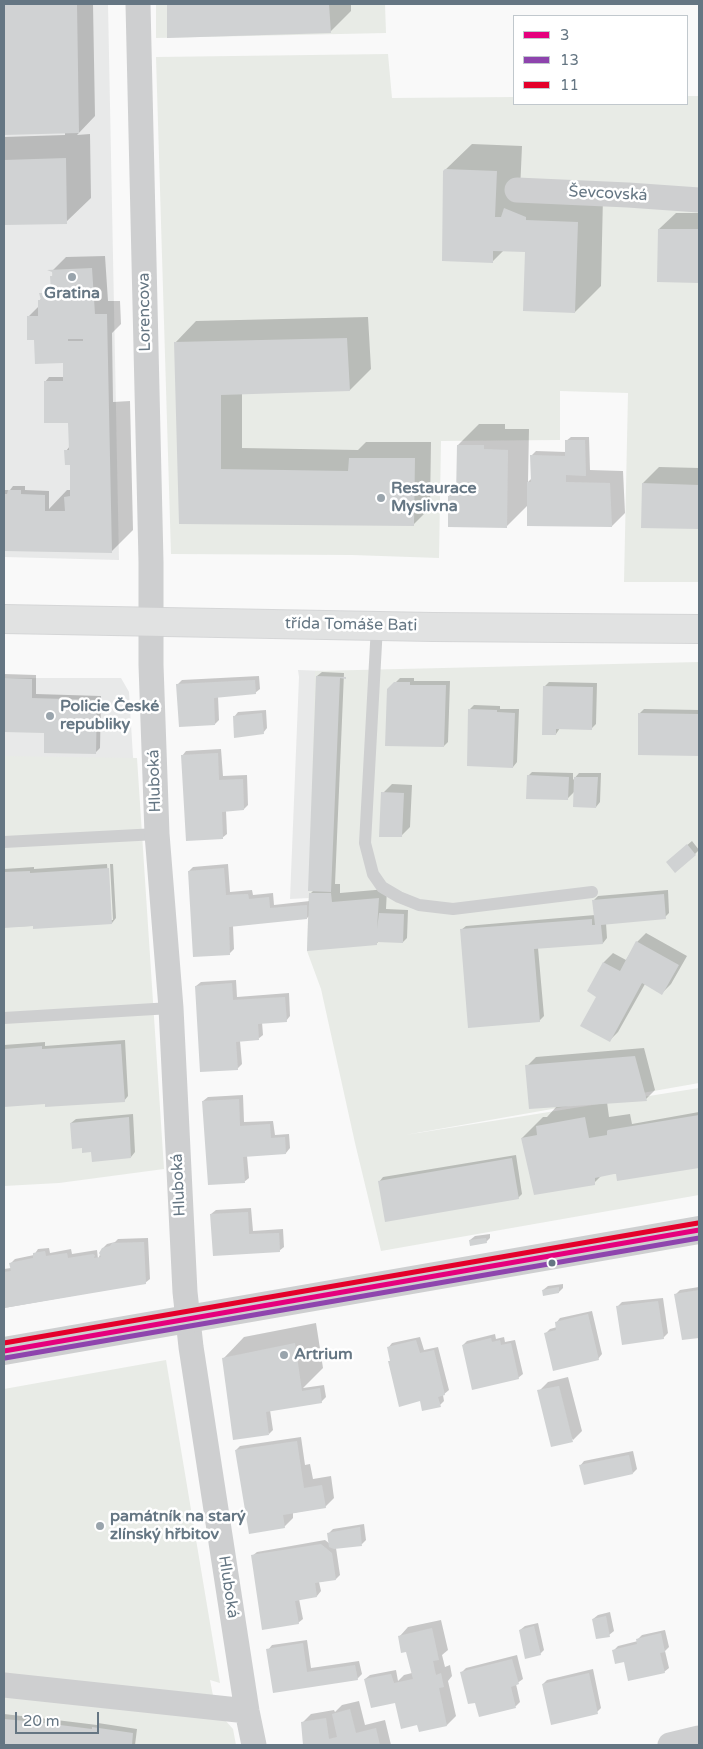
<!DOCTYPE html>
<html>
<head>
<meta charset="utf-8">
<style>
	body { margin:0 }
	#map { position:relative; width:703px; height:1749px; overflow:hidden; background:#f9f9f9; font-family:"Varela Round",sans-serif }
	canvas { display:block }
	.frame { position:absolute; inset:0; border:5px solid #657683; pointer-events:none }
	.legend { position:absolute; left:513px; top:15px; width:175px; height:90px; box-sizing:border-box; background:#fff; border:1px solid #c1c8cd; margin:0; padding:6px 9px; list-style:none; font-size:15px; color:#657683 }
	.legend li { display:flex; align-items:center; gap:10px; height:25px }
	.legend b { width:25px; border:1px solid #c1c8cd }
	.scale { position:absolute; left:15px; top:1712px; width:84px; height:22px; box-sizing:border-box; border:2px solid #657683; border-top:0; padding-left:6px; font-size:15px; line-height:18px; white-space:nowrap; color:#657683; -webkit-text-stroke:4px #fff; paint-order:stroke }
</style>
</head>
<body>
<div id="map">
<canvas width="703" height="1749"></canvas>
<div class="frame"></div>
<ul class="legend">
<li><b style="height:6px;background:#e5007d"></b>3</li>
<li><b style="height:6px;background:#8e44ad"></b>13</li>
<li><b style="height:6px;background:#e4002b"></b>11</li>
</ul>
<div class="scale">20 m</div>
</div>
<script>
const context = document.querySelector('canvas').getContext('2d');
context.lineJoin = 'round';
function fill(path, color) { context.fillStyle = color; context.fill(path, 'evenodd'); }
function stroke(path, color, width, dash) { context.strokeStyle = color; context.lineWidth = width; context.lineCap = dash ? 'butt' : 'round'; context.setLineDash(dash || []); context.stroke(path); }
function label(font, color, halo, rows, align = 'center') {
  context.font = font + ' "Varela Round",sans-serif'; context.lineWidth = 5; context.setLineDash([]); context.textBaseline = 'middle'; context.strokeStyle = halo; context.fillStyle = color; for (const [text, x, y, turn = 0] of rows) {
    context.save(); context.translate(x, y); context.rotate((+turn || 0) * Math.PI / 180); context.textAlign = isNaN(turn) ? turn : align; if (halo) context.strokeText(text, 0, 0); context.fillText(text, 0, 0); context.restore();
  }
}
const built = new Path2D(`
	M4 4H108L119 560 4 557Z
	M298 670 358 672 309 898 290 899 299 677Z
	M4 678H121L129 692 135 789 4 790Z`);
const green = new Path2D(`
	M156 4H385L386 33 156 38Z
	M388 54 392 98 514 97V104H687V96H699V582H624L628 393 560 391V440L441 441 439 558 352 555 171 554 156 57Z
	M699 662V1083L405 1135 699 1088V1195L381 1251 355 1143 321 989 307 951 315 671Z
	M4 756 137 758 164 1169 59 1183 4 1186Z
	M166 1360 220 1683 210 1680 214 1701 4 1677V1389Z
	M4 1694 225 1720 233 1729 236 1745H4Z`);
const shadow = new Path2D(`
	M4 4H93L95 116 77 135 90 134 91 198 66 222 4 224V137L65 135V132L6 134Z
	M168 4H351V11L330 32 169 37Z
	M472 144 522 146 520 191 603 196 601 286 575 312 526 251 504 250 493 261 444 171Z
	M676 213H699V282L658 281 659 229Z
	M105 256 108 301H120L121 324 112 333 113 402 130 401 133 530 111 552 4 550V490H10L13 486H25V490L49 491V509L67 490H71V463L66 451 70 446V423L45 382 49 377H64V362L35 340 28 317 39 306V301L42 298 41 294 52 283 53 270 66 257Z
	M368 317 371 369 350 390 242 393V448L358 450 366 442H431L430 508 413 525 180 523 175 343 196 321Z
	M479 424H505V429H529L528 482 532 478V455L536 451 566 452V441L571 437H589L590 470 623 471 625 513 612 526 528 505 507 526 449 496 457 488 458 445Z
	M659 467 699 468V528L642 526 643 483Z
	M322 672 344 673 335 884H340V893L387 889 386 909 408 910 407 938 403 942 379 941 376 944 310 915 307 918 233 926 234 949 229 954 189 871 193 867 228 864 230 892 252 890 253 895 273 893 274 905 310 901V894L314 890 317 676Z
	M4 674 36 675V694L101 696 100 748 95 753 45 732 4 731Z
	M259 676 260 689 255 693 218 696 219 720 215 724 178 684 182 680Z
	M400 678H414V681H450L448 742 444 746 388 690Z
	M549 682 597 683 596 724 592 728H560L556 734 544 687Z
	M474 705 500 706V709H519L517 762 513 767 470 709Z
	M644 709 699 710V755L639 754 640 713Z
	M266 710 267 728 263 733 234 717 238 712Z
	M221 749 223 776 247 775 248 805 244 809 226 811 227 834 222 838 182 756 186 751Z
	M532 772 573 773V780L579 773H601L600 802 596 807 574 792 568 798 528 776Z
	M392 784 412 785 410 827 401 836 383 793Z
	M692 841 699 850 695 854 672 858Z
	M107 864 111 920H113L110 864H113L116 918 112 923 4 927V869L34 867V869Z
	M668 890 669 913 665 917 606 923 607 938 603 943 538 948 544 1016 539 1021 461 930 466 926 595 915 594 900 598 896Z
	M646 933 687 956 671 984 662 993 645 984 618 1032 609 1041 598 996 589 991 604 962 613 953 626 960 637 942Z
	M236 980 237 997 289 993 290 1016 286 1021 262 1022 263 1035 258 1039 240 1041 242 1064 237 1069 196 986 201 982Z
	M125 1040 128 1096 124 1101 46 1102 4 1105V1045L45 1042V1046Z
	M644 1048 655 1090 646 1099 607 1102 609 1117 630 1114 632 1124 699 1112V1166L618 1180 617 1172 602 1175 594 1183 522 1138 543 1117H547L557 1106 527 1066 536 1057Z
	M243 1095 244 1122 273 1121 275 1135 289 1134 290 1148 286 1153 247 1156 249 1178 244 1182 203 1101 208 1097Z
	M133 1114 135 1152 131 1157 93 1151 83 1146 71 1123 76 1119Z
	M516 1155 522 1194 518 1198 379 1182 383 1177Z
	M251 1208 253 1231 283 1229 284 1247 279 1251 211 1214 216 1210Z
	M490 1234V1238L486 1242 470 1240 475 1236Z
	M148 1238 150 1279 145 1283 4 1308V1269L11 1268V1263L15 1259 34 1255 38 1249 49 1248 50 1253 71 1249 72 1254 97 1250 98 1259 103 1248 107 1244 115 1242 118 1239Z
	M563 1284V1288L559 1292 543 1290 548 1286Z
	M699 1287V1336L683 1339 676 1294 680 1290Z
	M663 1298 668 1333 663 1338 618 1306 622 1302Z
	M592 1311 602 1354 598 1359 546 1333 550 1329 557 1327 556 1323 560 1318Z
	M316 1323 323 1368 303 1388 324 1385 326 1397 321 1402 270 1410 273 1430 269 1434 223 1359 244 1337Z
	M495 1334 496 1339 504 1337 505 1342 515 1340 523 1374 518 1378 463 1345 467 1341Z
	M420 1337 424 1350 438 1347 449 1390 443 1395 444 1401 440 1405 421 1400 389 1362 391 1360 388 1348 392 1343Z
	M568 1377 582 1431 573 1440 539 1391 548 1382Z
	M301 1437 305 1465 310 1464 313 1479 331 1476 334 1498 325 1507 293 1513V1518L284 1527 236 1450 240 1446Z
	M633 1451 637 1469 633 1473 580 1466 584 1461Z
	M364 1524 366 1540 362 1544 336 1548 340 1575 336 1579 319 1582 321 1591 317 1596 299 1599 303 1619 298 1623 252 1556 257 1552 325 1540 330 1544 329 1533 333 1529Z
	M610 1612 614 1631 609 1635 593 1619 598 1615Z
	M441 1620 448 1650 442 1655 445 1667 450 1665 452 1676 448 1681 456 1716 447 1725 420 1730 418 1724 396 1700 365 1679 370 1675 396 1670 398 1681 404 1675 412 1673 407 1650 399 1637 408 1627Z
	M538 1623 544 1650 540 1654 520 1630 525 1626Z
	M665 1630 669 1647 665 1651 669 1668 664 1672 625 1661 613 1651 618 1646 638 1641V1639L642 1635Z
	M307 1640 311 1668 359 1661 362 1674 357 1679 274 1692 268 1650 272 1645Z
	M517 1655 523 1679 516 1684 520 1702 516 1706 480 1715 476 1701 462 1672 466 1668Z
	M593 1669 601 1708 597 1712 543 1684 547 1680Z
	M359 1701 365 1725 385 1720 391 1745H304L302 1723 311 1714 334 1710 335 1712 342 1705Z
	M4 1714 30 1717 32 1716 40 1717V1718L97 1725 98 1723 137 1729 135 1745H4Z`);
const building = new Path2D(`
	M4 4H77L79 133 4 135Z
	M167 4H329L331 33 167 38Z
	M66 158 67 224 4 225V160Z
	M445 169 497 171 495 217H501L504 208 526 217V220L578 222 575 313 523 311 525 252 493 251V263L442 261 443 171Z
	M658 229H699V283L657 282Z
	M92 268 95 314H107L112 553 4 551V494H7L8 490H21V494L45 495V511H65L64 497 70 496V465H65L64 450H69L68 423H44V381H63V363L35 364 34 340H27V316H38V300H41L39 293H51L50 276H53L52 272 47 270ZM68 339H83V341H68Z
	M347 338 350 391 221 395V469L348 471 349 458H415L414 526 179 524 174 342Z
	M565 440H585L586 476 566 475V482L610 483 612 527 527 526V482H531L530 455 565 456Z
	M457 445H484V449L508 450 507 528 448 527V496H456Z
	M642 483 699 485V529L641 528Z
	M316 676 346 677V679L340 678 331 892 308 891Z
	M4 678 32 679V698L97 700 96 754 44 753V733L4 732Z
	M255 680 256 694 214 698 215 725 179 727 176 684Z
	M394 682H410V685H446L444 747 385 746 387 689Z
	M543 686 593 687 592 730 556 729V735H542Z
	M468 709 497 710V712L515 713 513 768 467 766Z
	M262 713 264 734 234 738 233 716Z
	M638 713 699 714V756L638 755Z
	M218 753 219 780 243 779 244 810 222 812 223 839 186 841 181 755Z
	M527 775 569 777 568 800 526 799Z
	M574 777H598L596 808 573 807Z
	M381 792 404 793 402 837H379Z
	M687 844 696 855 675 873 666 862Z
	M109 868 112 924 33 929V926L4 928V872L30 871V873Z
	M224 868 226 895 248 894 249 899 269 897 270 908 307 905V919L229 927 230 955 193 957 188 871Z
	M309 893H331L332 902 379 898 377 929 379 913 404 914 403 943 377 942V945L307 951Z
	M664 894 666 919 601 925 603 944 534 949 540 1022 468 1028 460 929 592 919V925H595L592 900Z
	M636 941 679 965 662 995 642 983 610 1042 580 1026 596 997 587 991 603 962 620 971Z
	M232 983 233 1000 285 997 287 1022 258 1024 259 1040 236 1042 238 1070 200 1072 195 986Z
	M121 1044 125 1102 45 1107V1104L4 1107V1049L42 1046V1049Z
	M635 1056 647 1101 529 1109 525 1065Z
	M239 1099 240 1126 270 1124 271 1138 285 1137 286 1154 243 1157 245 1183 208 1185 202 1101Z
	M699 1115V1168L617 1181 616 1174H614L595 1178V1185L534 1195 521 1138 537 1135 536 1126 585 1117 589 1138 607 1135V1131L608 1130Z
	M129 1117 131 1158 92 1162 91 1152 82 1153V1148L72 1149 70 1123Z
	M512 1158 519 1199 385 1222 378 1181Z
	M248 1212 249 1234 279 1233 280 1252 213 1256 210 1214Z
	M486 1238 487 1243 470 1246 469 1240Z
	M144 1242 146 1284 4 1308V1272L11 1271 9 1263 33 1258V1253L45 1251 46 1256 67 1253 68 1258 93 1254 95 1255 94 1258 101 1257 99 1253 102 1248 110 1246 112 1243Z
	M559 1287V1293L543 1296 542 1290Z
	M699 1290V1338L682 1340 674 1294Z
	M658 1301 664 1339 622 1345 616 1306Z
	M588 1314 599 1360 553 1371 544 1333 556 1330 555 1322Z
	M491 1338 492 1342 500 1340 501 1345 511 1343 519 1379 472 1390 462 1345Z
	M416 1340 420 1353 434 1350 445 1395 438 1397 441 1407 422 1411 420 1401 399 1407 388 1361H390L387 1347Z
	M295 1343 302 1391 320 1388 322 1403 266 1412 269 1435 233 1440 222 1358Z
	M559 1386 573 1442 551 1447 537 1390Z
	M297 1441 304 1488 322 1485 326 1508 283 1515 285 1528 249 1534 235 1450Z
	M629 1455 633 1474 584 1485 579 1465Z
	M360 1527 362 1546 334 1549 329 1547 327 1533Z
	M321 1544 332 1553 336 1580 315 1583 317 1597 295 1601 299 1624 262 1630 251 1555Z
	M606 1616 610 1637 596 1639 592 1619Z
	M534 1626 541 1655 525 1659 519 1630Z
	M432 1628 439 1660 433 1661 436 1675 441 1673 444 1687 439 1688 447 1726 419 1732 417 1725 401 1729 395 1703 371 1708 364 1679 391 1674 394 1683 413 1679 406 1652 401 1653 398 1636Z
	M661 1633 665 1652 660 1653 665 1673 628 1681 624 1662 615 1664 612 1650 637 1644 636 1639Z
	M303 1643 307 1672 355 1665 358 1680 273 1693 266 1649Z
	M512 1659 519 1684 511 1687 516 1708 479 1717 475 1703 468 1704 460 1672Z
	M589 1673 598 1714 551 1725 542 1684Z
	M350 1709 356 1733 376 1728 380 1745H303L301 1722 326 1718 329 1739 337 1737 332 1714Z
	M4 1719 26 1721V1720L36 1721V1722L92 1729V1727L133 1733 132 1745H4Z`);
const service = new Path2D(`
	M377 626 365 843 373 874 382 887 399 897 419 905 453 909 592 892
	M4 842 157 834
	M4 1018 171 1008`);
const minor = new Path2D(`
	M138 4 151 562V665L157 834 171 1008 185 1292 191 1347 247 1711 254 1745
	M517 190 628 195 699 200
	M4 1685 247 1711
	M670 1745 699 1738`);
const tertiary = new Path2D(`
	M4 1351 699 1230`);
const primary = new Path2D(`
	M4 619 433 627 699 629`);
const bus1 = new Path2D(`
	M4 1351 699 1230`);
const bus2 = new Path2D(`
	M5 1358 699 1238`);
const bus3 = new Path2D(`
	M4 1343 698 1223`);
const markers = [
	[72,277,5,"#99a4ac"],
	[381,498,5,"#99a4ac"],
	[50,716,5,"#99a4ac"],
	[552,1263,4.5,"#657683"],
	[284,1355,5,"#99a4ac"],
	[100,1526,5,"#99a4ac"]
];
const streetNames = [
	["Ševcovská",608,194,3],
	["Lorencova",145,312,-91],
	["třída Tomáše Bati",351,625,1],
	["Hluboká",155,781,-92],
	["Hluboká",179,1185,-93],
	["Hluboká",228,1587,81]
];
const poiNames = [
	["Gratina",72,294,"center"],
	["Restaurace",391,489],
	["Myslivna",391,507],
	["Policie České",60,707],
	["republiky",60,725],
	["Artrium",294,1355],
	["památník na starý",110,1517],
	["zlínský hřbitov",110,1535]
];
fill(built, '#e8e9e9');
fill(green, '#e8ebe6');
fill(shadow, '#0003');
fill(building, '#d0d2d3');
stroke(primary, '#d5d6d7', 30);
stroke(service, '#cecfd0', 12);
stroke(minor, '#cecfd0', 25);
stroke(tertiary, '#cecfd0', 28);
stroke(primary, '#e1e2e2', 28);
stroke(bus1, '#e5007d', 5);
stroke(bus2, '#8e44ad', 5);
stroke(bus3, '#e4002b', 5);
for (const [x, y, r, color] of markers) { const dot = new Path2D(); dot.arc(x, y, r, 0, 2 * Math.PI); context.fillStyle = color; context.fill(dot); stroke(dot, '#fff', 2); }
label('16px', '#657683', '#fff', streetNames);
label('bold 16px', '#657683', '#fff', poiNames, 'left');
</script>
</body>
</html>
